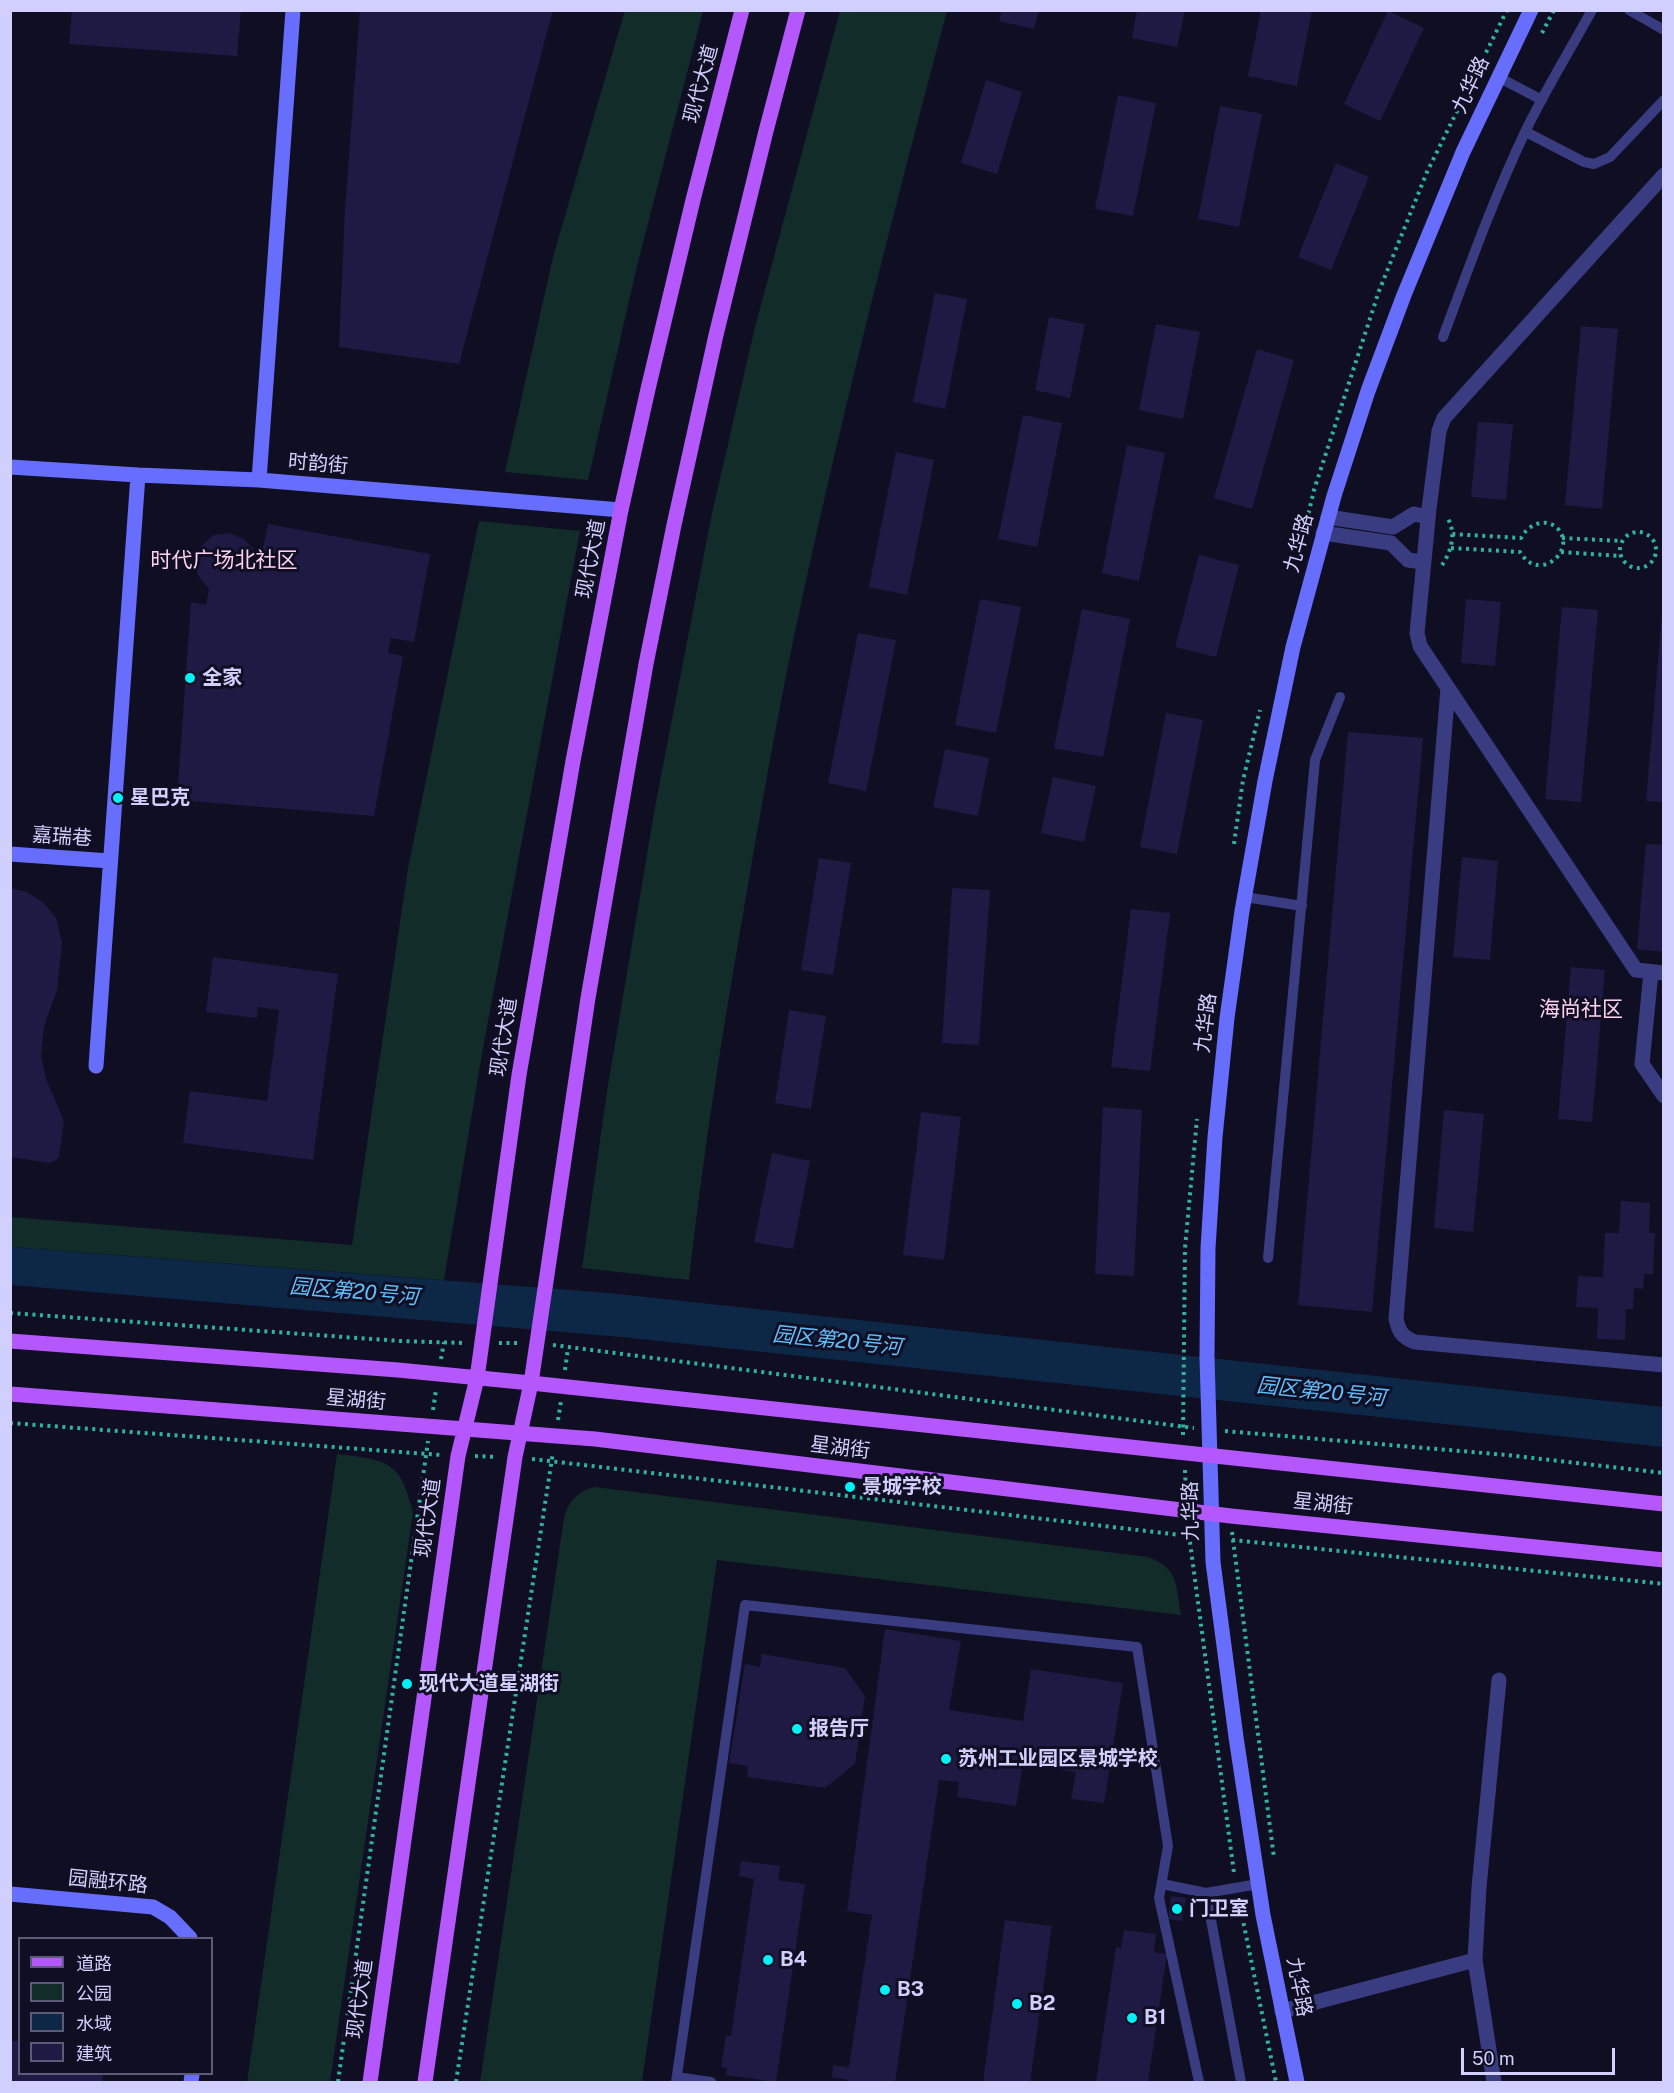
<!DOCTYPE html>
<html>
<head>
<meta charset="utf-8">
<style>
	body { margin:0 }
	#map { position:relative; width:1674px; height:2093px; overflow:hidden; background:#100e22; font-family:"Public Sans","Noto Sans SC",sans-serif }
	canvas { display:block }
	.frame { position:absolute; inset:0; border:12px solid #d1cffe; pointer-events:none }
	.legend { position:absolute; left:18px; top:1937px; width:195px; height:138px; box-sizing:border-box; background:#100e22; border:2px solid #5d5b7a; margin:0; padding:8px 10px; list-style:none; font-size:18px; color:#d1cffe }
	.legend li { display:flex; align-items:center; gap:12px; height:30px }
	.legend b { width:30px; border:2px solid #5d5b7a }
	.scale { position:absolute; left:1461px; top:2048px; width:154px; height:27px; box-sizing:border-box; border:3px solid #d1cffe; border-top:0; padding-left:8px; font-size:18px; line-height:21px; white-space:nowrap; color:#d1cffe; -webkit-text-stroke:4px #100e22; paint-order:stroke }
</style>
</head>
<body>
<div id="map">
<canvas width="1674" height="2093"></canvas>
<div class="frame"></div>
<ul class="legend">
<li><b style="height:8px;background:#b458fd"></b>道路</li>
<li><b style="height:16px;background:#112c29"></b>公园</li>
<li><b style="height:16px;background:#0d2747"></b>水域</li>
<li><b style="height:16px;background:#1f1a43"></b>建筑</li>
</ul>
<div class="scale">50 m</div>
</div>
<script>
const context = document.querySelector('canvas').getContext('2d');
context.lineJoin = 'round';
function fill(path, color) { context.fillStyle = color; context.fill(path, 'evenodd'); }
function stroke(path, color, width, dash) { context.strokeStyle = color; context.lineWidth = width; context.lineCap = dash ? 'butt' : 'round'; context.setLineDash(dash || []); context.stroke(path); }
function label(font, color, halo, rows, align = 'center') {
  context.font = font + ' "Public Sans","Noto Sans SC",sans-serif'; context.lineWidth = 6; context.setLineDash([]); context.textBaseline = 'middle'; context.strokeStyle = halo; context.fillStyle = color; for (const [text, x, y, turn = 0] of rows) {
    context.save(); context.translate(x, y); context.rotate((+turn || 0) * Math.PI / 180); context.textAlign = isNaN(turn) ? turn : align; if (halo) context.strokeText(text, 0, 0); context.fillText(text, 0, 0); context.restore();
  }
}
const green = new Path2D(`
	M625 10 703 11 637 266 588 480 505 472 553 257Z
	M840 11H947C895 206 845 401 802 599 778 709 759 820 740 932 720 1047 702 1163 689 1280L582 1268 607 1091 655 807 711 518 755 327Z
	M479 521 580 531 483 1048 444 1280 11 1247V1217L352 1245 408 868Z
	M337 1454C386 1460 401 1460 413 1513L330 2082H247Z
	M595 1487 1148 1557C1180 1569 1175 1585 1181 1615L717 1560 642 2082H480L564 1518C568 1502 578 1490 595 1487Z`);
const water = new Path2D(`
	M10 1247 609 1293 1663 1407V1447L621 1337 11 1285Z`);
const building = new Path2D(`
	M72 10H241L237 56 69 44Z
	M360 10H553L459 364 339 347 345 210Z
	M1002 10H1039L1034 29 999 21Z
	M1137 10H1185L1177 47 1132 38Z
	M1261 10H1312L1297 86 1248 76Z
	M1388 11 1424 28 1380 121 1344 104Z
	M986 80 1022 92 997 174 961 163Z
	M1118 95 1156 103 1133 216 1095 209Z
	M1220 106 1262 114 1239 227 1198 219Z
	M1336 163 1369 177 1331 270 1298 257Z
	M935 293 967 299 945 409 913 402Z
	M1049 317 1085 324 1070 398 1035 390Z
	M1156 324 1200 332 1183 419 1139 410Z
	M1581 326 1618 329 1602 509 1565 505Z
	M1257 349 1294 360 1252 509 1214 498Z
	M1023 415 1062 423 1037 547 998 539Z
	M1478 422 1513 424 1506 500 1471 497Z
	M1127 445 1165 453 1139 581 1102 573Z
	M896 452 934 460 907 595 869 587Z
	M268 524 430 554 414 642 391 638 388 653 403 656 374 816 177 800 191 602 206 605 209 589 199 577 196 569 198 553 201 546 214 535 229 533 244 539 255 551 262 553Z
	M1199 555 1239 565 1216 657 1175 647Z
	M980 599 1021 607 996 733 955 725Z
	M1466 599 1501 602 1495 666 1461 663Z
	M1562 607 1598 610 1581 802 1545 799Z
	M1082 609 1130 619 1103 757 1054 748Z
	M1662 614H1664V802L1646 801Z
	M858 633 896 640 866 791 828 783Z
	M1166 713 1203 720 1177 854 1140 847Z
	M1348 732 1423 738 1372 1312 1298 1305Z
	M945 749 989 758 978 816 933 807Z
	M1053 777 1096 786 1084 842 1041 833Z
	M1646 844 1664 845V952L1637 949Z
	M1462 857 1498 861 1490 960 1453 957Z
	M819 858 851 863 833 975 801 970Z
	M10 888 27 892 44 903 56 918 62 943 57 990 44 1026 41 1056 46 1079 64 1121 59 1157 56 1160 50 1163 10 1157Z
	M952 888 990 890 979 1045 942 1043Z
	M1131 909 1170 913 1150 1071 1111 1067Z
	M213 957 338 974 313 1160 183 1143 190 1091 267 1101 279 1010 258 1007 257 1018 206 1012Z
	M1571 967 1605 970 1592 1122 1558 1119Z
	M789 1010 826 1016 811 1109 775 1103Z
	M1103 1107 1142 1110 1134 1276 1095 1274Z
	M1444 1110 1484 1114 1473 1232 1434 1228Z
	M921 1112 961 1117 944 1260 903 1255Z
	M772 1153 810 1161 793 1249 754 1242Z
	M1621 1201 1650 1203 1649 1233H1655L1653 1274H1644L1643 1289 1634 1288 1633 1309H1626L1625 1340 1597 1339 1598 1308 1576 1307 1578 1276 1603 1277 1605 1233H1619Z
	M885 1629 961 1641 949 1710 1023 1721 1031 1669 1123 1683 1104 1803 1071 1799 1076 1772 1023 1764 1016 1806 957 1797 959 1782 939 1780 895 2082H847L848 2080 832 2077 833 2065 849 2067 872 1915 847 1911Z
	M762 1654 845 1668 865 1696 855 1764 825 1788 747 1777 748 1766 729 1763 745 1664 760 1667Z
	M741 1861 780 1866 778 1880 805 1884 776 2082 726 2075 727 2068 721 2067 726 2036H731L754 1879 739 1876Z
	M1171 1896 1186 1898 1182 1921 1168 1919Z
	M1005 1920 1052 1926 1030 2082H983Z
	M1124 1930 1156 1934 1154 1952 1167 1954 1148 2082H1096L1116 1947 1121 1948Z
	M10 2041H20V2074H103L102 2082H10Z`);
const path = new Path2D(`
	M1542 33 1554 10
	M1305 528 1314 490 1379 291 1427 172 1507 10
	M1620 550a18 18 0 1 1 36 0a18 18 0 1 1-36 0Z
	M1562 538 1622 541
	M1451 548 1520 552C1525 560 1531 566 1542 565 1558 563 1570 544 1559 530 1547 516 1528 524 1521 538L1452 534
	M1561 552 1620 556
	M1442 565C1452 551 1457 530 1446 516
	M1234 844 1243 780 1260 710
	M10 1313 400 1341 464 1343
	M499 1343H521
	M553 1345 1194 1428
	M441 1359 444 1342
	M565 1370 568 1348
	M433 1410 436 1390
	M558 1420 561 1401
	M10 1423 441 1455
	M1225 1431 1507 1455 1664 1473
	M1183 1435 1185 1248 1197 1119
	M475 1456 497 1457
	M532 1459 1189 1536
	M1185 1470 1186 1495
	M1188 1527 1234 1873
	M1232 1532 1274 1858
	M1232 1540 1664 1584
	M1239 1901 1276 2082
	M1295 1974 1299 1990
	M338 2082 428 1441
	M456 2082 553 1452`);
const lane = new Path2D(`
	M1629 10 1664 30
	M1498 77 1542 100
	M1526 132 1584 162 1594 164 1610 157 1664 100
	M1443 337C1469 267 1494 197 1526 130 1546 89 1570 50 1592 10
	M1245 897 1302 906
	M1268 1258 1315 760 1340 697
	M1162 1884 1206 1893 1258 1884
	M1206 1893 1241 2082
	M677 2077 711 2082
	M676 2082 745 1605 1137 1647 1168 1846 1159 1898 1199 2082`);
const street = new Path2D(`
	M1664 175 1444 418 1439 431 1429 509 1417 633 1420 646 1636 970 1664 973
	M1328 517 1393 527 1414 514 1428 517
	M1323 533 1391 543 1408 560 1423 562
	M1448 688 1396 1319C1399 1332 1402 1337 1415 1342L1664 1365
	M1651 972 1642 1064 1664 1096
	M1282 2011 1475 1960
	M1494 2082 1475 1960 1479 1887 1499 1680`);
const secondary = new Path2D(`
	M10 467 138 475 259 480 621 510
	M259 480 293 10
	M10 854 110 861
	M96 1066 138 475
	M10 1894 153 1907 170 1917 190 1938
	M191 2082 192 2074
	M1297 2082 1263 1915 1236 1737 1213 1562 1207 1357 1208 1248 1215 1137 1227 1018 1242 911 1265 781 1293 647 1334 496 1368 391 1404 295 1463 152 1531 10`);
const primary = new Path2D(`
	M10 1341 398 1370 531 1383 1664 1504
	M10 1394 595 1439 1231 1516 1664 1560
	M370 2082 458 1456 477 1378 519 1075 573 761 621 510 648 389 693 200 742 10
	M425 2082 515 1457 531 1383 588 998 646 664 674 525 716 335 766 131 798 10`);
const markers = [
	[190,678,6,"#03f0f7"],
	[118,798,6,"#03f0f7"],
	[850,1487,6,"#03f0f7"],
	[407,1684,6,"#03f0f7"],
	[797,1729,6,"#03f0f7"],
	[946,1759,6,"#03f0f7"],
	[1177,1909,6,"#03f0f7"],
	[768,1960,6,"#03f0f7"],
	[885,1990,6,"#03f0f7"],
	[1017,2004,6,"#03f0f7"],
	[1132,2018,6,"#03f0f7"]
];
const streetNames = [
	["现代大道",701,84,-75],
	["九华路",1471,85,-65],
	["时韵街",318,464,5],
	["九华路",1299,543,-75],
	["现代大道",591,559,-79],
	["嘉瑞巷",62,837,4],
	["九华路",1206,1023,-83],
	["现代大道",504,1037,-81],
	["星湖街",356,1400,5],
	["星湖街",840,1448,7],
	["星湖街",1323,1504,6],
	["九华路",1191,1511,-91],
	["现代大道",428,1518,-82],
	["园融环路",108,1882,6],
	["九华路",1299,1987,79],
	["现代大道",360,1999,-82]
];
const poiNames = [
	["全家",202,678],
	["星巴克",130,798],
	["景城学校",862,1487],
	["现代大道星湖街",419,1684],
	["报告厅",809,1729],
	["苏州工业园区景城学校",958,1759],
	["门卫室",1189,1909],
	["B4",780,1960],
	["B3",897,1990],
	["B2",1029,2004],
	["B1",1144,2018]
];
const neighbourhoodNames = [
	["时代广场北社区",224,561],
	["海尚社区",1581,1010]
];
const waterNames = [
	["园区第20号河",354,1292,5],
	["园区第20号河",837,1341,6],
	["园区第20号河",1321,1392,6]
];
fill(green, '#112c29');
fill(water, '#0d2747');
fill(building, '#1f1a43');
stroke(path, '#2fb2a1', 4, [3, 4.5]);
stroke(lane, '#393c81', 10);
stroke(street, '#393c81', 15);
stroke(secondary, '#676efd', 15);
stroke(primary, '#b458fd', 15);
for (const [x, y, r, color] of markers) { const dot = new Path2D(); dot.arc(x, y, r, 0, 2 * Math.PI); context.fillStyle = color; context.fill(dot); stroke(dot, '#100e22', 2); }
label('20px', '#d1cffe', '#100e22', streetNames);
label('bold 20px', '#d1cffe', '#100e22', poiNames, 'left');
label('21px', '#fed1f1', '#100e22', neighbourhoodNames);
label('italic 21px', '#5fbffd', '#100e22', waterNames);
</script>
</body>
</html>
